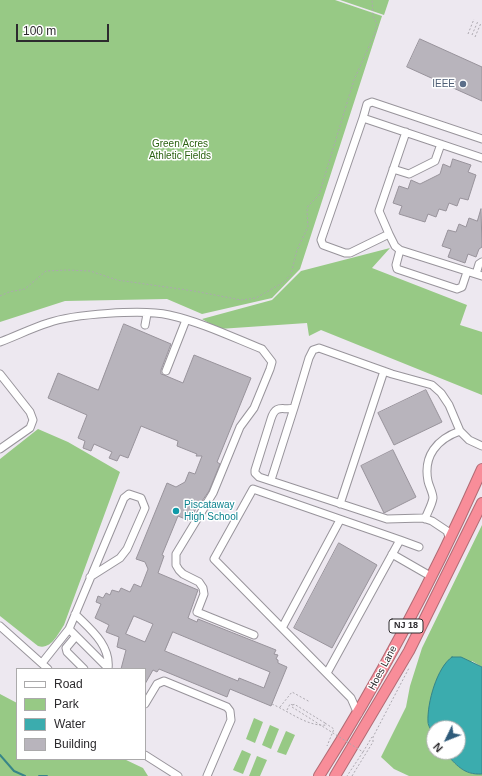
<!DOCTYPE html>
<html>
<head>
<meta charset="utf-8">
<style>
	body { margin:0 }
	#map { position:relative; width:482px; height:776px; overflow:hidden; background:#ede8f0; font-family:Helvetica,sans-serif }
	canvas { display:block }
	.legend { position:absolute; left:16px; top:668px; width:130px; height:92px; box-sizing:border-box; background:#fff; border:1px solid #abaaab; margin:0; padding:5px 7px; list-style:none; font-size:12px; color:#2d2b2e }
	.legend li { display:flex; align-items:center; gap:8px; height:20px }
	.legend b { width:20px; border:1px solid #abaaab }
	.north { position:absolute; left:426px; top:720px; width:40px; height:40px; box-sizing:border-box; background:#fff; border:1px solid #abaaab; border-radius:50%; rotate:227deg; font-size:11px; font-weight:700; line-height:16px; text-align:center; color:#2d2b2e }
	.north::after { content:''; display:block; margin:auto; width:14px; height:18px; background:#2e5b7a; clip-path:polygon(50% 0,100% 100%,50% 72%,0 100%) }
	.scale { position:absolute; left:16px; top:24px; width:93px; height:18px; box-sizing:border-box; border:2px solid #2d2b2e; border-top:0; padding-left:5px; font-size:12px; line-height:14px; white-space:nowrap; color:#2d2b2e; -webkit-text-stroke:3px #fff; paint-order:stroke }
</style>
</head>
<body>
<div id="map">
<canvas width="482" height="776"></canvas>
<ul class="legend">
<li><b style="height:5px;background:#fff"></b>Road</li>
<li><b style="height:11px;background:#97c985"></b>Park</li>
<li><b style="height:11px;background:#3bacae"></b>Water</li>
<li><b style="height:11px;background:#b8b4bc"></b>Building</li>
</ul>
<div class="north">N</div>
<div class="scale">100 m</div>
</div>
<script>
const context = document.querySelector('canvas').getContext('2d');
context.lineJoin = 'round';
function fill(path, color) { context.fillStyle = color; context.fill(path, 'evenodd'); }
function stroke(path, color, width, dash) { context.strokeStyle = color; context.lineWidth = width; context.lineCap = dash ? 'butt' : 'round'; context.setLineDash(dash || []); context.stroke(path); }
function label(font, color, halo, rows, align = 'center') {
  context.font = font + ' Helvetica,sans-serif'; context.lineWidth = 3; context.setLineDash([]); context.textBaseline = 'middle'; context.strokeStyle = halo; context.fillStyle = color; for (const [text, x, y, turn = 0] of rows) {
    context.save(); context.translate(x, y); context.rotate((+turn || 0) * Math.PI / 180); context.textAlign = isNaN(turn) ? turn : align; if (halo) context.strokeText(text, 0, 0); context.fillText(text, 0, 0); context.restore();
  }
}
const green = new Path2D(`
	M0 0H335L382 16 300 269 272 298 202 314 167 299 65 301 0 322Z
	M340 0H389L384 15Z
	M390 248 372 268 467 305 460 325 482 332V395L321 330 309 336 307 323 219 329 202 319 272 300 301 271Z
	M38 429 68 442 120 472 64 625C58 634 51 650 38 646L0 616V459Z
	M482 525V667L472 661 428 723 434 736V752H444C457 765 463 775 482 774V776H409L394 769 381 757 406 707 410 686 422 648Z
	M0 694 17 703V759H124L143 768 148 776H0Z
	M254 718 263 722 255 743 246 739Z
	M270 725 279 729 271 749 262 745Z
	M286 731 295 735 286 755 277 752Z
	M242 750 251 754 243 774 233 770Z
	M257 756 267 760 260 776H249Z`);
const water = new Path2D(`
	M452 657H461L482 667V774C463 775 457 765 444 752H458V728H434V736C432 731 428 726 428 722 427 703 437 667 452 657Z`);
const stream = new Path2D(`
	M0 755 14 771 25 776
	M39 776H47`);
const building = new Path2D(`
	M420 39 482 67V101L407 67Z
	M453 159 471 165 468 172 476 175 468 200 460 198 457 206 449 203 446 211 439 209 436 217 428 214 425 222 399 214 402 206 393 203 399 186 408 189 411 180 420 184 440 174 443 164 450 167Z
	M481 209 482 247 479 249 476 257 468 254 465 263 448 257 451 249 442 246 448 230 456 232 459 224 466 227 469 218 477 221Z
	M124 324 171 344 161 370V374L164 375 183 383 194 355 251 378 217 462 220 464 209 491 200 504H198L190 521 178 516 162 555 164 556 158 573 198 590 188 618 197 622 198 619 276 650 274 654 278 655 276 659 278 660V663L287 667 271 706 230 689 227 697 159 669 157 672 153 670 145 684V669H121L126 650 117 647 119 637 106 632 109 625 95 618 101 604 96 602 98 596 103 598 106 593 110 595 112 590 119 592 121 588 130 592 134 584 141 587 148 569 145 562 136 559 167 483 176 487 185 482 189 472 195 474 202 456H196L197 454 177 446 178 441 141 426 128 458 120 455 117 461 109 458 112 452 94 444 91 451 83 448 85 441 78 438 87 415 48 398 58 373 98 390ZM134 616 153 624 145 642 126 634ZM173 632 270 672 264 688 239 678 238 681 165 651Z
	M426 390 442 422 394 445 378 413Z
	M393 450 416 497 384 513 361 466Z
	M339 543 377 565 332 648 294 628Z`);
const path = new Path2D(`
	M468 34 474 19
	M472 35 478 21
	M475 37 481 23
	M0 296 9 292 25 289 46 271 67 270 90 271 117 280 194 291 241 300 256 298 284 282 291 274 297 250 308 227 307 211 308 206 319 195 354 80 375 33 377 24 373 16 372 0
	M272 704C290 712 308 727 327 725
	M280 707 292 692 310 702
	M287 710 290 704 293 705
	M325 723 334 729 327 746
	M363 752 372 737
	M352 776 373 742V737L409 668`);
const minor = new Path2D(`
	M363 118 321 240 323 245 345 253H350L389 234 379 211 406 132
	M482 139 372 102 367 104 363 118 482 158
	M393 169 409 174 435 161 441 144
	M389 234 395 246 400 250 482 276
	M400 250 396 265 397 269 457 289 462 287 467 272
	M476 274 479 264 482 262
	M145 325 147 314
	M0 342C16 336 32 328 48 323 73 314 143 309 169 315 201 322 232 337 262 349L272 362 270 369 254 408 240 427 213 493 176 554V565L179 570 183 574 199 582 203 588 204 594 197 612 254 635
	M166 371 186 320
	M0 374 30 412 33 420 30 428 0 449
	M271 480 294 408
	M340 504 384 371
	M425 519C427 513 432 505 433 498 433 493 429 486 428 481 423 456 437 439 460 431
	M400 540 419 547
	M450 540 447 531 432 521 423 518 387 519 259 477 255 473V470L271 419C276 403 283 411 294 408L309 358 313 350 319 348 392 374 432 385 441 393 449 405 460 431 469 440 482 446
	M392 554 432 577
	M75 614C90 629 111 645 108 669
	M0 626 48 669
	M282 628 340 520
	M69 629 108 668
	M76 636 66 648 67 652 84 669
	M42 663 69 629 124 498 129 494 141 498 145 508 127 549 120 558 90 577
	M327 673 400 540 253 489 214 559 351 698 358 714
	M145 704 157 684 164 681 227 707 230 711 231 720 207 776
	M145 755 178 776`);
const highway = new Path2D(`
	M319 776C381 678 435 575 482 469
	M335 776 409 651 482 503`);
const pathBridge = new Path2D(`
	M325 723 294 704 292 707 363 752 347 776`);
const markers = [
	[463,84,4,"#5c6f8a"],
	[176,511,4,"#0f9aa8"]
];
const shields = [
	[406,626,34]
];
const shieldNames = [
	["NJ 18",406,626]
];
const serviceNames = [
	["IEEE",455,84]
];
const parkNames = [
	["Green Acres",180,144],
	["Athletic Fields",180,156]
];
const cultureNames = [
	["Piscataway",184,505],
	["High School",184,517]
];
const streetNames = [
	["Hoes Lane",383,668,-62]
];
fill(green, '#97c985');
fill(water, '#3bacae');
stroke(water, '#378588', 1);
stroke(stream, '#378588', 2);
fill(building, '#b8b4bc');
stroke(building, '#98939b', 1);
stroke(minor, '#98949b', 9);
stroke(highway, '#b16b74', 12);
stroke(path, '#aca8af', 1, [2, 2]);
stroke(minor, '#fff', 7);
stroke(highway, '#f88d99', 10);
stroke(pathBridge, '#aca8af', 1, [2, 2]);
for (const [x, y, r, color] of markers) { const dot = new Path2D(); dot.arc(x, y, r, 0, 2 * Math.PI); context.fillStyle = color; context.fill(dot); stroke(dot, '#fff', 1.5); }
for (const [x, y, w] of shields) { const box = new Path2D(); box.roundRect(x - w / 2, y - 7, w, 14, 3); context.fillStyle = '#fff'; context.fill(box); stroke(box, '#2d2b2e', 1); }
label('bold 9px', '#2d2b2e', null, shieldNames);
label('10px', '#4e5e75', '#fff', serviceNames, 'right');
label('10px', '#2c6212', '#fff', parkNames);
label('10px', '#0d838f', '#fff', cultureNames, 'left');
label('10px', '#2d2b2e', '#fff', streetNames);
</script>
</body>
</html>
